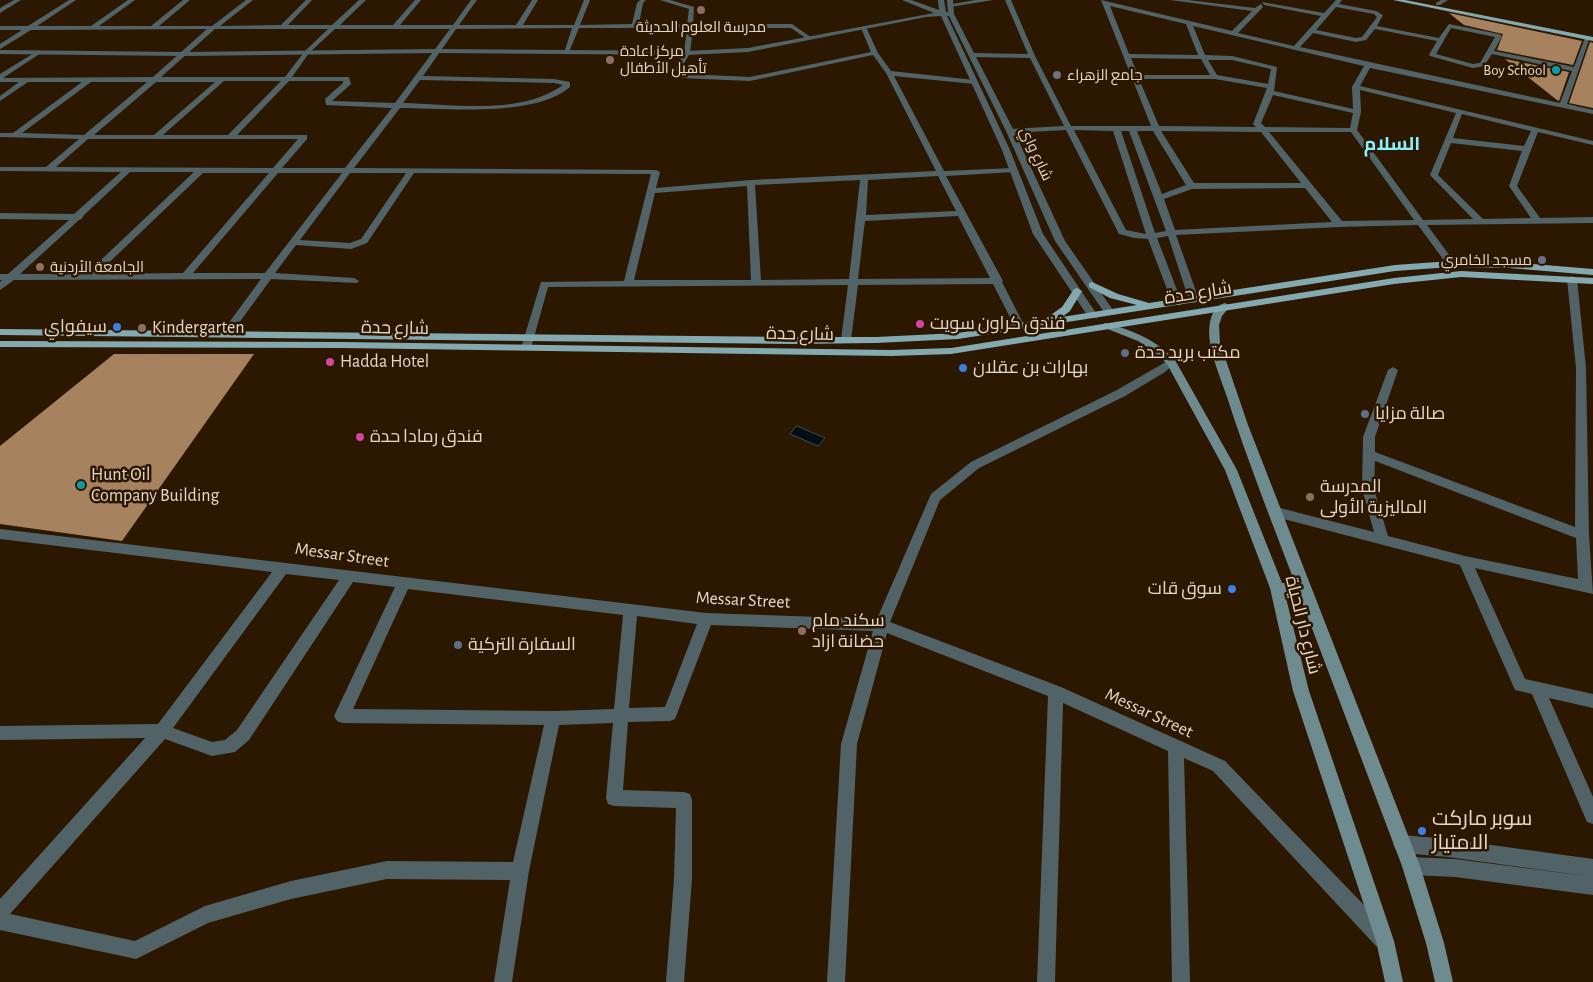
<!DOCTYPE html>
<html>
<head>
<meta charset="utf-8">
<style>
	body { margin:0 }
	canvas { display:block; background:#2c1701 }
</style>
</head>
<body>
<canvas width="1593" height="982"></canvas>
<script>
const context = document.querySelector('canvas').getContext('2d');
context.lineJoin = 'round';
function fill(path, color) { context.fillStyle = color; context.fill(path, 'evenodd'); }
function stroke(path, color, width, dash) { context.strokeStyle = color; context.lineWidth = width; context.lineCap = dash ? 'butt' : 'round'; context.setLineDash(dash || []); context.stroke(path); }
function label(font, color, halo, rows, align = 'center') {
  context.font = font + ' "Alegreya Sans",Cairo,sans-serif'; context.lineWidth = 5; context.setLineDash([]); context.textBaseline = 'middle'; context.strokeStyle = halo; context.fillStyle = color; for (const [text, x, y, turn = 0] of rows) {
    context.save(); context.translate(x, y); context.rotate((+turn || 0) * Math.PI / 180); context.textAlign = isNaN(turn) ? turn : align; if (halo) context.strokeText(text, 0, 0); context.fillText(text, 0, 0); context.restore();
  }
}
const water = new Path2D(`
	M797 426 825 438 818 446 790 434Z`);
const building = new Path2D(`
	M1449 13 1582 41 1573 65 1497 50 1503 34 1464 25Z
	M1590 42 1593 43V108L1569 103Z
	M1505 59 1569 72 1559 101 1557 100Z
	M114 354H254L122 541 0 524V446Z`);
const minor = new Path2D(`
	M69 0H76L37 26H91L128 0H135L99 26H151L183 0H190L159 26H212L246 0H253L220 26 281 25 306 0H312L288 25H332L359 0H366L340 25H393L415 0H421L400 25H453L471 0H477L459 25H516L532 0H538L523 25H574L584 0H590L580 25 632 24 637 3 640 0H646L643 3 639 24H687L689 9 660 0H670L694 7 693 24H792L812 38 807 39 791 28H693L690 53 682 67 684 74 750 77 871 52 861 28 866 27 878 53 891 71 974 80 978 82 974 84 894 76 944 171 1014 168 1018 170 1014 172 946 176 1003 281 1002 282 1025 327 1024 329H1016L993 284 858 285 851 340 846 343 841 340 848 285 548 287 531 348 530 350H522L521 348 541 282 624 281 651 174 414 173 367 243 351 249 296 245 275 273 354 278 359 281 357 283 271 279 231 334 227 335 222 332 261 279 14 280 0 290V282L2 280H0V274H8L69 220 0 219V213L74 214 121 172 0 171V167H46L79 139 0 137V133H13L82 82H28L0 101V96L19 82H0V74L39 50 42 52 41 53 3 78 153 77 207 29 31 30 0 49V44L22 30H0V26H28ZM572 28 564 53 569 52 579 28H687L684 53 676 67 677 76 681 78 750 81 873 55 886 73 936 171 751 180 656 188 660 172 656 170 354 168 400 108C445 108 534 118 570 87V82L554 79 423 76 456 29ZM215 29H328L305 51 285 77H161ZM335 29H450L395 103 332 101 351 84 349 77H292L309 53ZM420 80 554 83 563 85C519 116 453 104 403 103ZM281 81 228 135H163L224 81ZM289 81H343V83L325 99 326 105 392 108 345 168H282L307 139V135H237ZM91 82H147L84 135 22 133ZM156 82H215L154 135H94ZM88 139H298L273 168 56 167ZM130 172H194L86 274H20L79 220 82 219 83 216ZM203 173H269L183 273 97 274ZM278 173H342L265 273H193ZM350 173H406L361 239 350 243 300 240ZM938 176 956 211 866 215 868 180ZM860 180 849 279 761 280 755 185ZM747 186 751 280H634L655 193ZM958 216 990 278 858 279 865 221Z
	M975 0H993L950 7 947 5Z
	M1005 0H1011L1035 56 1071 126H1151L1101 0 1232 31 1252 11 1170 0H1188L1255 8 1261 4 1263 7 1238 33 1294 46 1321 16 1264 5 1262 2 1324 13 1336 0H1342L1339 4 1376 11 1383 15 1377 26 1439 38 1449 24 1499 34 1502 36 1494 51 1574 67 1585 38 1590 37 1567 104 1593 110V114L1370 68 1360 86 1593 141V145L1538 132 1517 186 1540 218 1593 217V223L1427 225 1456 264 1451 267 1448 266 1418 225 1339 227 1176 235 1199 300 1194 303 1189 300 1168 236 1157 238 1182 303 1181 305H1173L1148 239 1134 238 1119 234 1066 130 1010 133 1006 131 1010 129 1064 126 1030 58 972 57 969 55 972 53 1028 54ZM1110 6 1186 24 1198 55 1129 54ZM1336 7 1374 14 1377 17 1362 37 1356 38 1316 30ZM1193 26 1364 66 1352 87 1353 109 1274 91 1277 67 1232 56 1205 55ZM1451 28 1495 37 1480 63 1473 64 1436 54ZM1375 29 1437 41 1429 55 1430 56 1473 68 1484 66 1492 54 1572 71 1560 103 1300 47 1313 33 1356 42 1366 40ZM1131 58 1201 59 1210 75H1138ZM1208 60H1232L1271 69 1268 84 1217 75ZM1139 79H1215L1267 88 1253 124 1256 127 1159 126ZM1360 90 1456 113 1430 175 1473 219 1423 220 1357 130 1361 112ZM1273 95 1353 113 1350 128 1265 127 1261 123ZM1462 114 1531 131 1524 146 1453 138ZM1074 130 1113 131 1146 234 1126 230ZM1121 131H1129L1166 231 1155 233ZM1137 131H1153L1186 185 1162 194ZM1161 131 1261 132 1301 183H1194ZM1269 132H1351L1414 220 1342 221ZM1451 143 1522 151 1509 186 1531 218 1483 219 1438 175ZM1305 188 1332 222 1175 230 1164 199 1192 189Z
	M1441 0H1448L1440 5H1436V3Z
	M1572 276 1577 279 1586 368 1589 535 1593 594 1475 568 1525 679 1593 694V708L1549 698 1593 797V824L1587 822 1532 694 1515 690 1460 565 1276 517 1271 515 1270 512 1271 509 1276 507 1374 532 1362 489 1363 437 1388 370 1393 367 1398 370 1375 437V452L1575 527 1576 368 1567 279ZM1375 461 1576 538 1578 579 1465 556 1388 536 1374 489Z
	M1171 359 1176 362 1165 372 1125 396 979 468 940 500 890 622 1061 687 1225 761 1390 932 1392 939 1390 946 1383 948 1376 946 1213 771 1184 758 1190 982H1172L1168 751 1063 703 1055 982H1037L1048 696 887 633 857 744 845 982H827L841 744 873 631 711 625 675 719 670 721 628 722 623 790 684 792 690 794 692 800V879L684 982H666L674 879 676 808 614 806 608 804 606 798 613 723 559 725 529 871 512 982H494L510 880 387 879 291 899 208 923 136 959 0 930V899L145 738 0 740V726L158 724 272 572 0 539V529L706 613 877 619 931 494 971 462 1117 390ZM286 574 339 580 237 730 225 740 212 742 173 728ZM353 582 395 587 334 716 337 721 342 723 544 725 513 862 387 861 291 881 205 906 135 941 10 914 165 739 212 756 235 752 249 740ZM408 589 623 615 614 709 553 711 353 709ZM637 616 697 624 665 707 629 708Z`);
const tertiary = new Path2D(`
	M14 0H21L0 13V8Z
	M902 0H911L939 10 938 0H944L946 12H948L947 0H953L954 14 1014 131 1065 241 1115 313 1114 315H1106L1055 241 1006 131 949 16H947L1010 150 1043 234 1098 316 1097 318H1089L1033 234 1002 150 941 16 926 17 748 52 687 55 437 53 183 56 0 54V50L183 52 437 49 687 51 748 48 934 13Z
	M1402 835 1448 839 1593 859V877L1448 857 1402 853 1396 850 1393 844 1396 838Z
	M1411 857 1455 859 1593 877V895L1455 877 1411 875 1405 872 1402 866 1405 860Z`);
const secondary = new Path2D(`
	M1225 303 1230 306 1222 316 1219 325 1220 343 1248 425 1420 866 1444 943 1453 982H1435L1426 943 1402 866 1299 594H1285L1309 691 1394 941 1403 982H1385L1376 941 1293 691 1270 588 1225 470 1167 364 1153 351 1138 341 1100 326 1105 323C1132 330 1155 339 1175 360L1237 470 1282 583H1295C1272 522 1248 462 1228 400 1222 382 1213 361 1210 342 1208 329 1209 307 1225 303Z`);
const primary = new Path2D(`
	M1393 0H1405L1593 37V41Z
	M1451 261 1509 262 1593 269V275L1509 268 1451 267 1395 271 958 339 876 343 794 344 0 335V329L794 337H876L958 333 1045 319 1062 307 1074 289 1077 288 1082 291 1070 311 1062 317 1137 305 1110 298 1089 287V283L1092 282 1118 294 1149 303 1395 265Z
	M1461 271 1593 278V284L1461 277 1394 284 951 354 891 356 343 348 0 347V341L343 342 891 350 951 348 1394 278Z`);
const markers = [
	[701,10,5,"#8d6e63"],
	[610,60,5,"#8d6e63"],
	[1556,70,5,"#0f9aa8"],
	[1057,75,5,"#6b7280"],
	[1542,260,5,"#6b7280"],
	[40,267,5,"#8d6e63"],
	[920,324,5,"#d1479c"],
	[117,327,5,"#3f7fe0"],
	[142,328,5,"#8d6e63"],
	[1125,353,5,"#5c6f8a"],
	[330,362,5,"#d1479c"],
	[963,368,5,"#3f7fe0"],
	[1365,414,5,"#5c6f8a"],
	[360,437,5,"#d1479c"],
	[81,485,5,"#0f9aa8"],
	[1310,497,5,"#8d6e63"],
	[1232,589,5,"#3f7fe0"],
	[802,631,5,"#8d6e63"],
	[458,645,5,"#5c6f8a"],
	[1422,831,5,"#3f7fe0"]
];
const farPoinames = [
	["مدرسة العلوم الحديثة",701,27,"center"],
	["مركز اعادة",620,51],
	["تأهيل الأطفال",620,68],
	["Boy School",1546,70,"right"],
	["جامع الزهراء",1067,75],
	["مسجد الخامري",1532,260,"right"],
	["الجامعة الأردنية",50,267]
];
const farStreetnames = [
	["شارع واي",1036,154,65]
];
const streetNames = [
	["شارع حدة",1198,293,-9],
	["شارع حدة",395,328,1],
	["شارع حدة",800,334,1],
	["Messar Street",342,555,8],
	["Messar Street",743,600,3],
	["شارع دار الحياة",1303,625,76],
	["Messar Street",1149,713,25]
];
const poiNames = [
	["فندق كراون سويت",930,324],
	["سيفواي",107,327,"right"],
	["Kindergarten",152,328],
	["مكتب بريد حدة",1135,353],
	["Hadda Hotel",340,362],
	["بهارات بن عقلان",973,368],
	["صالة مزايا",1375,414],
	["فندق رمادا حدة",370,437],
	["Hunt Oil",91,475],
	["Company Building",91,496],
	["المدرسة",1320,487],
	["الماليزية الأولى",1320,508],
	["سوق قات",1222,589,"right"],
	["سكند مام",812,621],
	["حضانة ازاد",812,642],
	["السفارة التركية",468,645]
];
const farDistrictnames = [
	["السلام",1392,144]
];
const nearPoinames = [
	["سوبر ماركت",1432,819],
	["الامتياز",1432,843]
];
fill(water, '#010f15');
stroke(water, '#454b4b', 1);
fill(building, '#a6825e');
fill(minor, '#516366');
fill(tertiary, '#516366');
fill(secondary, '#6e8b90');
fill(primary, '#84aab1');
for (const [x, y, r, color] of markers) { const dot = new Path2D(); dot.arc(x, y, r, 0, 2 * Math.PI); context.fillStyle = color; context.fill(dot); stroke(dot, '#2c1701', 2); }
label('15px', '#e4d6c8', '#2c1701', farPoinames, 'left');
label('15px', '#e4d6c8', '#2c1701', farStreetnames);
label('18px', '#e4d6c8', '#2c1701', streetNames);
label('18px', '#e4d6c8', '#2c1701', poiNames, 'left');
label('bold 19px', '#87f1fe', '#2c1701', farDistrictnames);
label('21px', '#e4d6c8', '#2c1701', nearPoinames, 'left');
</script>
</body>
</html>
